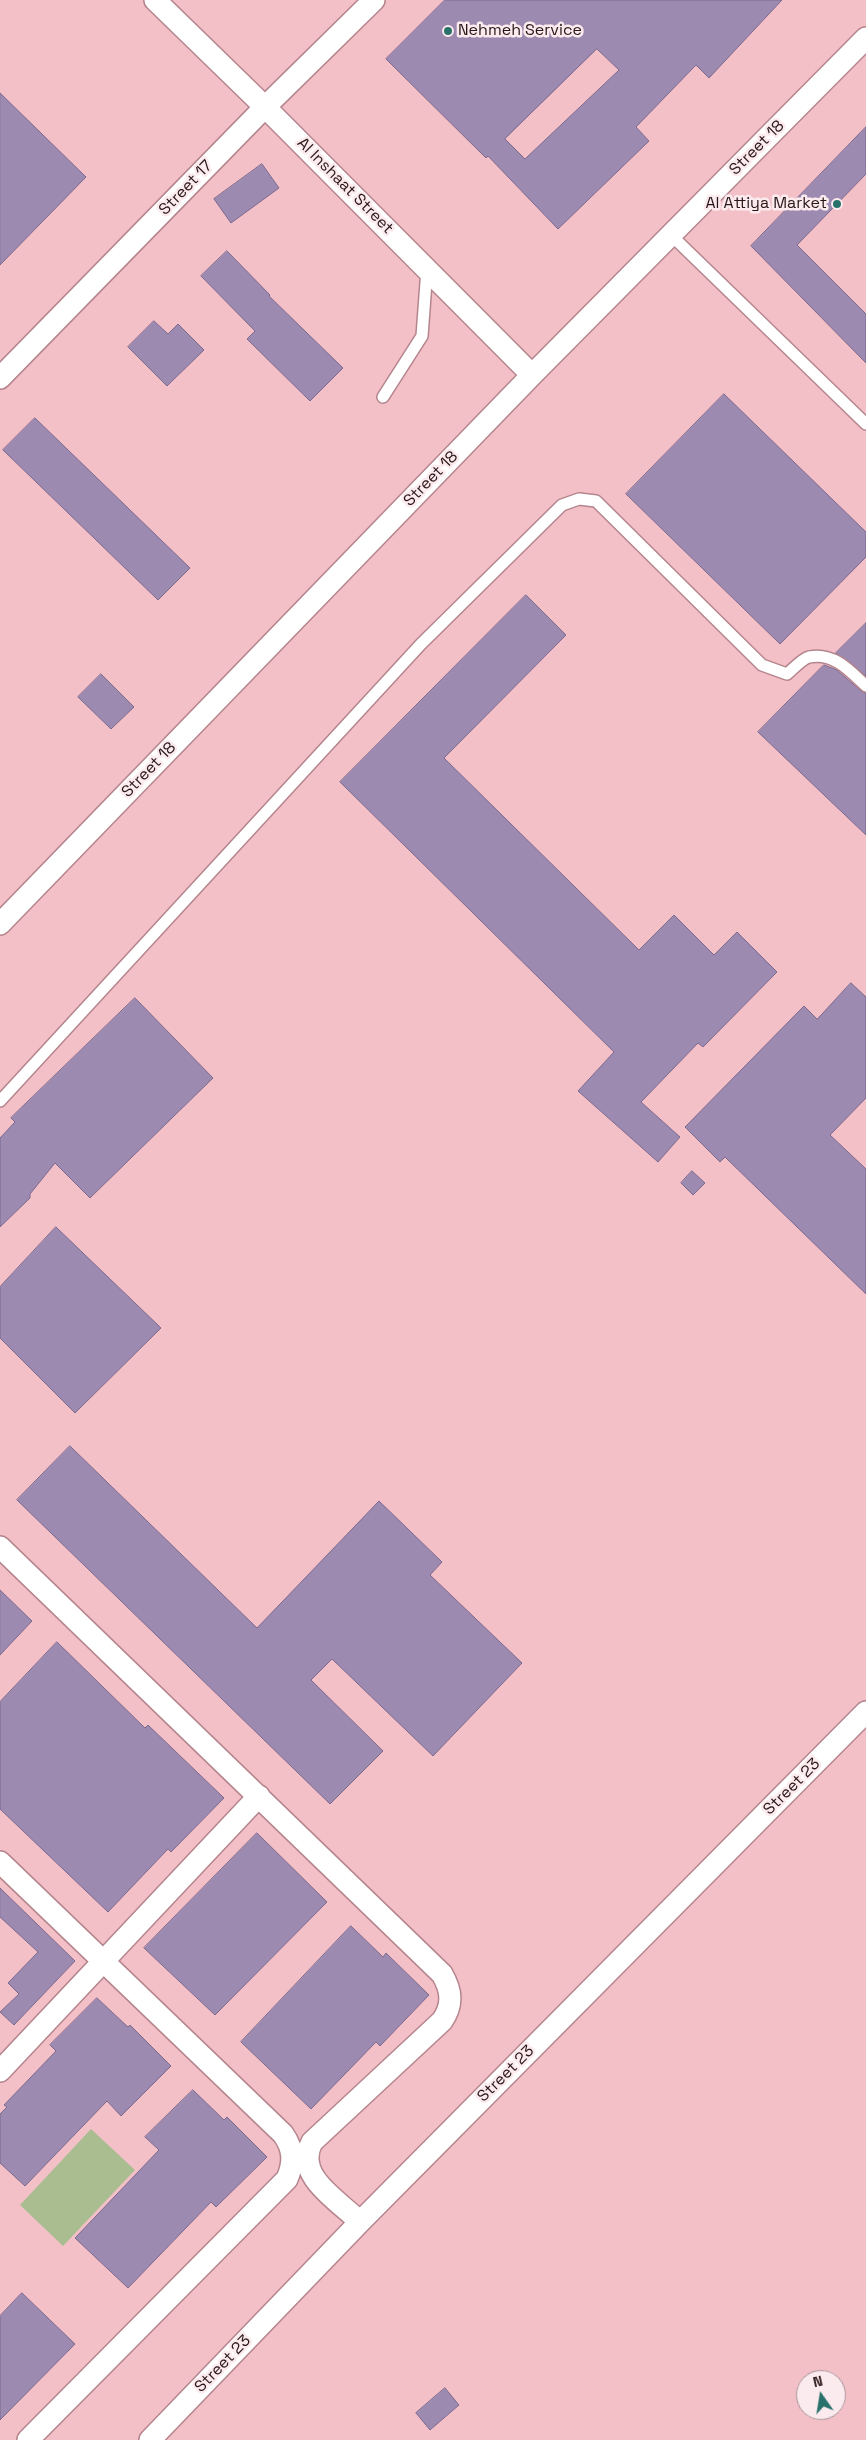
<!DOCTYPE html>
<html>
<head>
<meta charset="utf-8">
<style>
	body { margin:0 }
	#map { position:relative; width:866px; height:2440px; overflow:hidden; background:#f3c0c8; font-family:"Space Grotesk",sans-serif }
	canvas { display:block }
	.north { position:absolute; left:796px; top:2370px; width:50px; height:50px; box-sizing:border-box; background:#fcebee; border:1px solid #a79699; border-radius:50%; rotate:347deg; font-size:14px; font-weight:700; line-height:20px; text-align:center; color:#281619 }
	.north::after { content:''; display:block; margin:auto; width:18px; height:22px; background:#29726c; clip-path:polygon(50% 0,100% 100%,50% 72%,0 100%) }
</style>
</head>
<body>
<div id="map">
<canvas width="866" height="2440"></canvas>
<div class="north">N</div>
</div>
<script>
const context = document.querySelector('canvas').getContext('2d');
context.lineJoin = 'round';
function fill(path, color) { context.fillStyle = color; context.fill(path, 'evenodd'); }
function stroke(path, color, width, dash) { context.strokeStyle = color; context.lineWidth = width; context.lineCap = dash ? 'butt' : 'round'; context.setLineDash(dash || []); context.stroke(path); }
function label(font, color, halo, rows, align = 'center') {
  context.font = font + ' "Space Grotesk",sans-serif'; context.lineWidth = 5; context.setLineDash([]); context.textBaseline = 'middle'; context.strokeStyle = halo; context.fillStyle = color; for (const [text, x, y, turn = 0] of rows) {
    context.save(); context.translate(x, y); context.rotate((+turn || 0) * Math.PI / 180); context.textAlign = isNaN(turn) ? turn : align; if (halo) context.strokeText(text, 0, 0); context.fillText(text, 0, 0); context.restore();
  }
}
const green = new Path2D(`
	M91 2129 135 2170 63 2246 20 2205Z`);
const building = new Path2D(`
	M445 0H782L709 78 696 65 636 127 649 141 558 229 488 156 486 158 386 59ZM597 49 619 70 525 159 505 139Z
	M0 93 86 177 0 265Z
	M866 127V174L797 245 866 314V363L751 246Z
	M262 164 279 188 231 223 214 199Z
	M227 251 270 295 269 296 343 368 310 401 247 339 255 331 201 276Z
	M154 321 168 334 178 324 204 350 167 386 128 347Z
	M724 394 866 532V557L780 644 626 494Z
	M35 418 190 568 158 600 3 450Z
	M526 595 566 635 444 758 639 950 674 915 714 955 737 932 777 972 703 1047 698 1043 641 1102 680 1137 658 1162 578 1091 614 1052 340 782Z
	M866 623V676L836 653Z
	M824 665 837 670 861 691 866 693V835L758 732Z
	M101 674 134 707 111 729 78 697Z
	M851 983 866 997V1098L830 1135 866 1169V1294L725 1157 720 1162 685 1127 804 1006 817 1019Z
	M135 998 213 1078 90 1198 55 1163 30 1194V1198L0 1227V1138L15 1122 11 1118Z
	M692 1171 705 1183 693 1195 681 1183Z
	M56 1227 161 1328 75 1413 0 1338V1287Z
	M70 1446 257 1628 379 1501 442 1562 430 1575 522 1663 433 1756 332 1659 311 1680 383 1751 330 1804 17 1500Z
	M0 1590 32 1621 0 1655Z
	M57 1642 145 1728 148 1725 224 1798 171 1852 168 1849 108 1912 0 1809V1702Z
	M257 1833 327 1902 215 2015 144 1948Z
	M0 1888 75 1961 14 2025 0 2012 19 1994 8 1983 38 1952 0 1917Z
	M351 1926 383 1957 386 1953 429 1995 380 2046 376 2042 311 2109 241 2042Z
	M97 1998 128 2027 130 2025 171 2066 121 2116 107 2101 25 2186 0 2163V2114L7 2107 4 2105 56 2051 50 2045Z
	M193 2090 224 2120 227 2117 267 2157 216 2207 211 2202 128 2288 75 2238 159 2150 145 2137Z
	M22 2293 75 2344 0 2420V2316Z
	M445 2388 459 2405 430 2430 416 2413Z`);
const lane = new Path2D(`
	M671 235 866 424
	M383 397 422 336 427 269
	M0 1101 421 644 562 505 579 499 596 501 762 665 787 674C793 669 802 659 809 657 834 652 850 671 866 686`);
const street = new Path2D(`
	M155 0 265 107 532 375
	M0 378 265 107 374 0
	M0 924 532 375 866 38
	M0 1547 442 1974C452 1991 453 2005 442 2021L312 2142C294 2176 338 2200 360 2222
	M0 1862 283 2134C294 2149 294 2163 287 2179L28 2440
	M0 2071 259 1796
	M150 2440 360 2222 866 1712`);
const markers = [
	[448,31,5,"#29726c"],
	[837,204,5,"#29726c"]
];
const poiNames = [
	["Nehmeh Service",458,31],
	["Al Attiya Market",827,204,"right"]
];
const streetNames = [
	["Street 18",757,148,-45],
	["Al Inshaat Street",345,186,45],
	["Street 17",186,188,-46],
	["Street 18",431,479,-46],
	["Street 18",149,770,-46],
	["Street 23",792,1787,-45],
	["Street 23",506,2074,-45],
	["Street 23",223,2364,-46]
];
fill(green, '#a9bd91');
fill(building, '#9d8ab1');
stroke(building, '#7c698e', 1);
stroke(lane, '#b5858d', 14);
stroke(street, '#b5858d', 24);
stroke(lane, '#fff', 11);
stroke(street, '#fff', 21);
for (const [x, y, r, color] of markers) { const dot = new Path2D(); dot.arc(x, y, r, 0, 2 * Math.PI); context.fillStyle = color; context.fill(dot); stroke(dot, '#fcebee', 2); }
label('16px', '#281619', '#fcebee', poiNames, 'left');
label('16px', '#281619', '#fcebee', streetNames);
</script>
</body>
</html>
